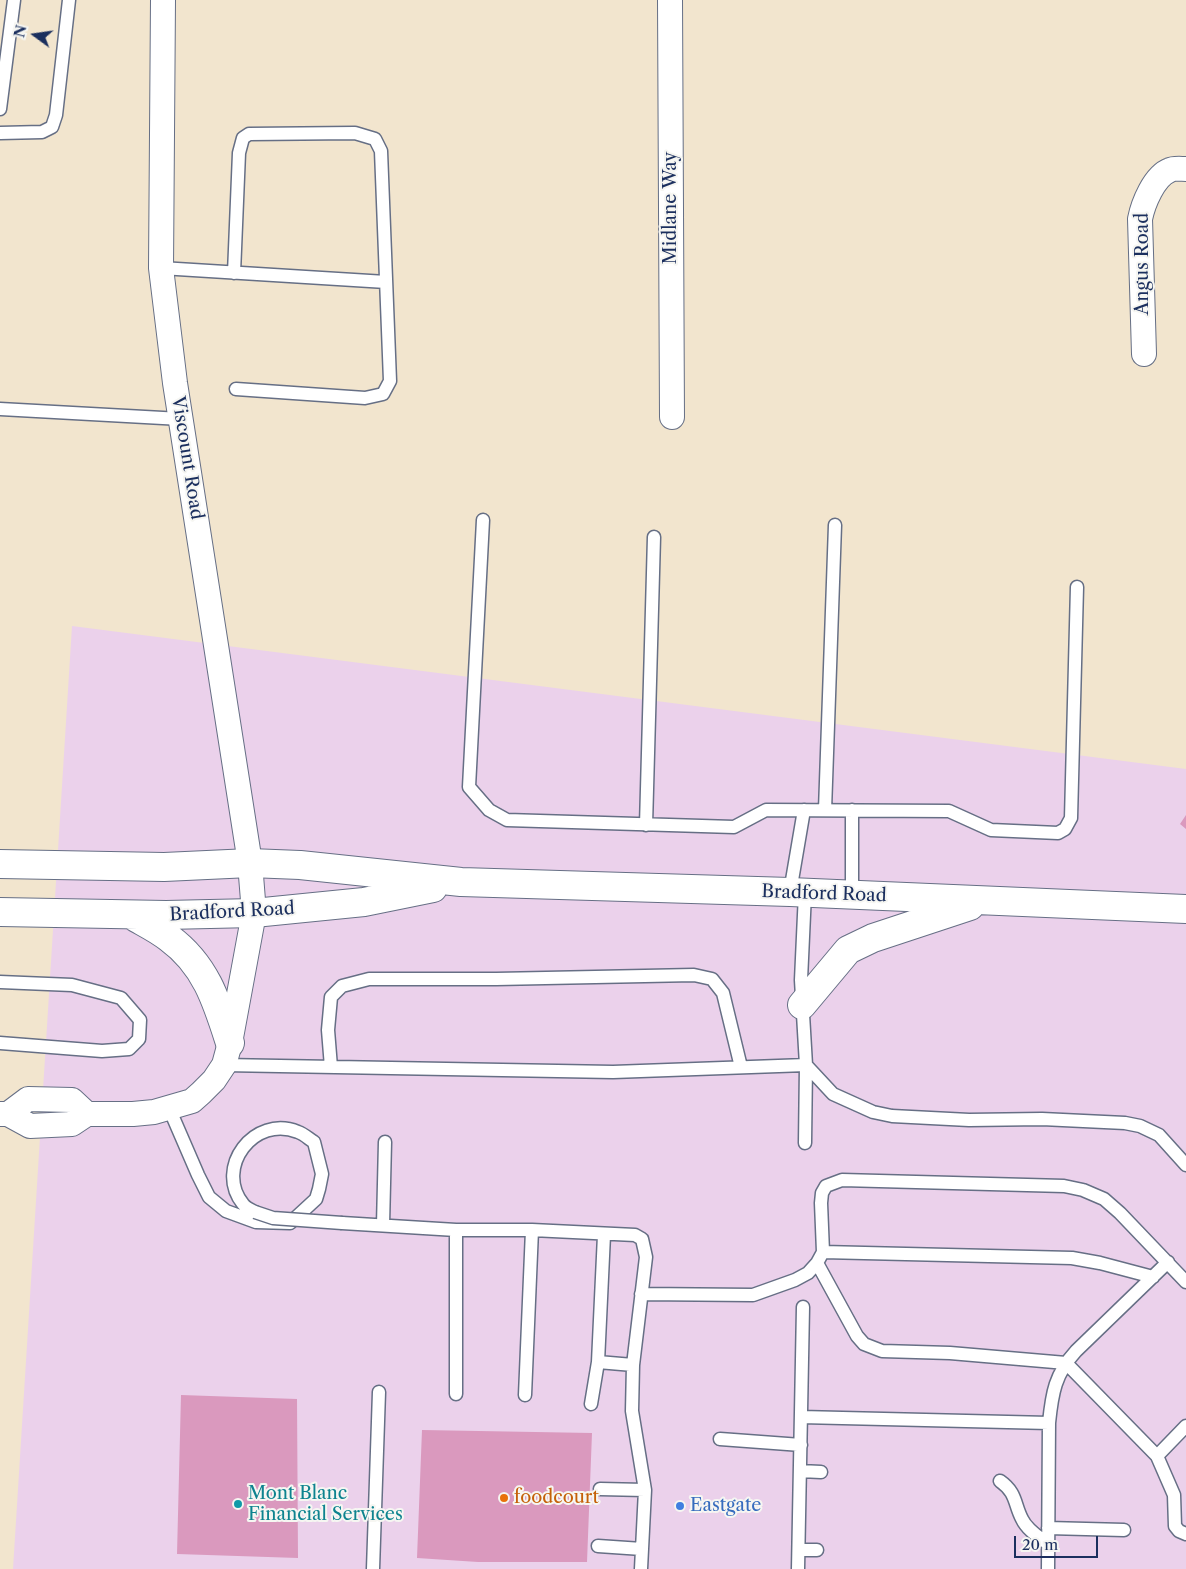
<!DOCTYPE html>
<html>
<head>
<meta charset="utf-8">
<style>
	body { margin:0 }
	#map { position:relative; width:1186px; height:1569px; overflow:hidden; background:#f2e5ce; font-family:"Libre Caslon Text",serif }
	canvas { display:block }
	.north { position:absolute; left:10px; top:10px; width:50px; height:50px; -webkit-text-stroke:4px #f6f6f2; paint-order:stroke; rotate:284deg; font-size:14px; font-weight:700; line-height:20px; text-align:center; color:#1b2f5e }
	.north::after { content:''; display:block; margin:auto; width:18px; height:22px; background:#1b2f5e; clip-path:polygon(50% 0,100% 100%,50% 72%,0 100%) }
	.scale { position:absolute; left:1014px; top:1536px; width:84px; height:22px; box-sizing:border-box; border:2px solid #1b2f5e; border-top:0; padding-left:6px; font-size:15px; line-height:18px; white-space:nowrap; color:#1b2f5e; -webkit-text-stroke:4px #f6f6f2; paint-order:stroke }
</style>
</head>
<body>
<div id="map">
<canvas width="1186" height="1569"></canvas>
<div class="north">N</div>
<div class="scale">20 m</div>
</div>
<script>
const context = document.querySelector('canvas').getContext('2d');
context.lineJoin = 'round';
function fill(path, color) { context.fillStyle = color; context.fill(path, 'evenodd'); }
function stroke(path, color, width, dash) { context.strokeStyle = color; context.lineWidth = width; context.lineCap = dash ? 'butt' : 'round'; context.setLineDash(dash || []); context.stroke(path); }
function label(font, color, halo, rows, align = 'center') {
  context.font = font + ' "Libre Caslon Text",serif'; context.lineWidth = 4; context.setLineDash([]); context.textBaseline = 'middle'; context.strokeStyle = halo; context.fillStyle = color; for (const [text, x, y, turn = 0] of rows) {
    context.save(); context.translate(x, y); context.rotate((+turn || 0) * Math.PI / 180); context.textAlign = isNaN(turn) ? turn : align; if (halo) context.strokeText(text, 0, 0); context.fillText(text, 0, 0); context.restore();
  }
}
const built = new Path2D(`
	M72 626 1186 769V1569H13Z`);
const building = new Path2D(`
	M1186 815V829L1180 824Z
	M181 1395 297 1399 298 1558 177 1554Z
	M422 1430 592 1433 587 1562H478L417 1558Z`);
const lane = new Path2D(`
	M0 109 14 0
	M0 133 42 132 52 127 56 115 69 0
	M161 268 386 282
	M234 273 239 153 243 138 249 134 355 133 375 139 381 151 390 381 383 394 365 398 236 389
	M0 409 181 419
	M483 520 469 787 489 810 507 820 734 827 766 810 949 811 991 830 1058 833 1065 829 1071 818 1077 587
	M825 810 835 525
	M646 825 654 537
	M790 892 804 810
	M805 893 801 980 806 1065 833 1094 873 1112 892 1116 969 1120 1042 1119 1125 1123 1140 1126 1159 1135 1186 1165
	M852 895V810
	M0 982 72 985 121 998 140 1020 139 1039 129 1049 102 1051 0 1043
	M224 1065 613 1072 806 1065 805 1143
	M331 1067 328 1030 331 997 342 986 369 979H496L694 975 712 979 723 993 741 1067
	M169 1108 198 1175 209 1197 226 1211 256 1222 290 1223 316 1199 319 1189 322 1174 314 1142C309 1139 304 1134 298 1132 254 1114 214 1168 243 1204 246 1208 251 1210 255 1212
	M342 1223 456 1230H532L635 1235 642 1239 646 1257 633 1365 632 1411 645 1490 641 1569
	M383 1225 385 1142
	M456 1230V1394
	M823 1252 1072 1258 1100 1263 1153 1277
	M817 1263 857 1336 864 1344 882 1351 950 1353 1066 1363 1157 1456 1174 1495 1175 1526 1179 1531 1186 1534
	M641 1294 753 1295 795 1280 808 1273 817 1263 823 1252 821 1203 822 1193 826 1186 842 1180 1064 1186 1083 1190 1104 1199 1120 1213 1186 1282
	M598 1362 633 1365
	M525 1395 532 1230
	M591 1404 598 1362 604 1235
	M801 1417 1049 1423
	M720 1439 801 1445
	M1157 1456 1186 1426
	M800 1471 821 1472
	M1000 1481C1017 1493 1014 1504 1022 1519 1027 1530 1039 1537 1048 1544
	M600 1489 645 1490
	M1048 1528 1124 1530
	M598 1546 642 1549
	M799 1550H817
	M373 1569 379 1392
	M798 1569 803 1307
	M1048 1569 1049 1423C1052 1393 1055 1374 1076 1351L1168 1262`);
const street = new Path2D(`
	M670 0 672 417
	M1144 354 1140 219C1143 204 1154 176 1170 170 1174 168 1181 169 1186 169
	M0 1114H8L30 1126 72 1124 87 1114H133L154 1112 192 1101 201 1093 214 1080 224 1065 230 1043 254 913 250 863 175 383 161 268 163 0
	M8 1114 28 1099 72 1100 87 1114`);
const secondary = new Path2D(`
	M0 864 164 867 250 863 300 865 461 882 790 892 1186 909
	M0 912 166 915 254 913 364 902 433 888
	M133 916C145 923 158 929 169 938 206 965 217 1002 230 1043
	M802 1005 848 950 873 938 970 906`);
const laneBridge = new Path2D(`
	M255 1212 273 1218 342 1223`);
const markers = [
	[504,1498,5,"#e8710a"],
	[238,1504,5,"#0f9aa8"],
	[680,1506,5,"#3f7fe0"]
];
const streetNames = [
	["Midlane Way",671,208,-90],
	["Angus Road",1143,264,-90],
	["Viscount Road",187,458,81],
	["Bradford Road",824,894,2],
	["Bradford Road",232,912,-3]
];
const cultureNames = [
	["Mont Blanc",248,1494],
	["Financial Services",248,1515]
];
const foodNames = [
	["foodcourt",514,1498]
];
const shopNames = [
	["Eastgate",690,1506]
];
fill(built, '#ebd1eb');
fill(building, '#da99be');
stroke(lane, '#666f85', 15);
stroke(street, '#666f85', 26);
stroke(secondary, '#666f85', 30);
stroke(lane, '#fff', 12);
stroke(street, '#fff', 24);
stroke(secondary, '#fff', 28);
stroke(laneBridge, '#666f85', 15, []);
stroke(laneBridge, '#fff', 12);
for (const [x, y, r, color] of markers) { const dot = new Path2D(); dot.arc(x, y, r, 0, 2 * Math.PI); context.fillStyle = color; context.fill(dot); stroke(dot, '#f6f6f2', 2); }
label('18px', '#1b2f5e', '#f6f6f2', streetNames);
label('18px', '#0d838f', '#f6f6f2', cultureNames, 'left');
label('18px', '#c56008', '#f6f6f2', foodNames, 'left');
label('18px', '#366cbe', '#f6f6f2', shopNames, 'left');
</script>
</body>
</html>
